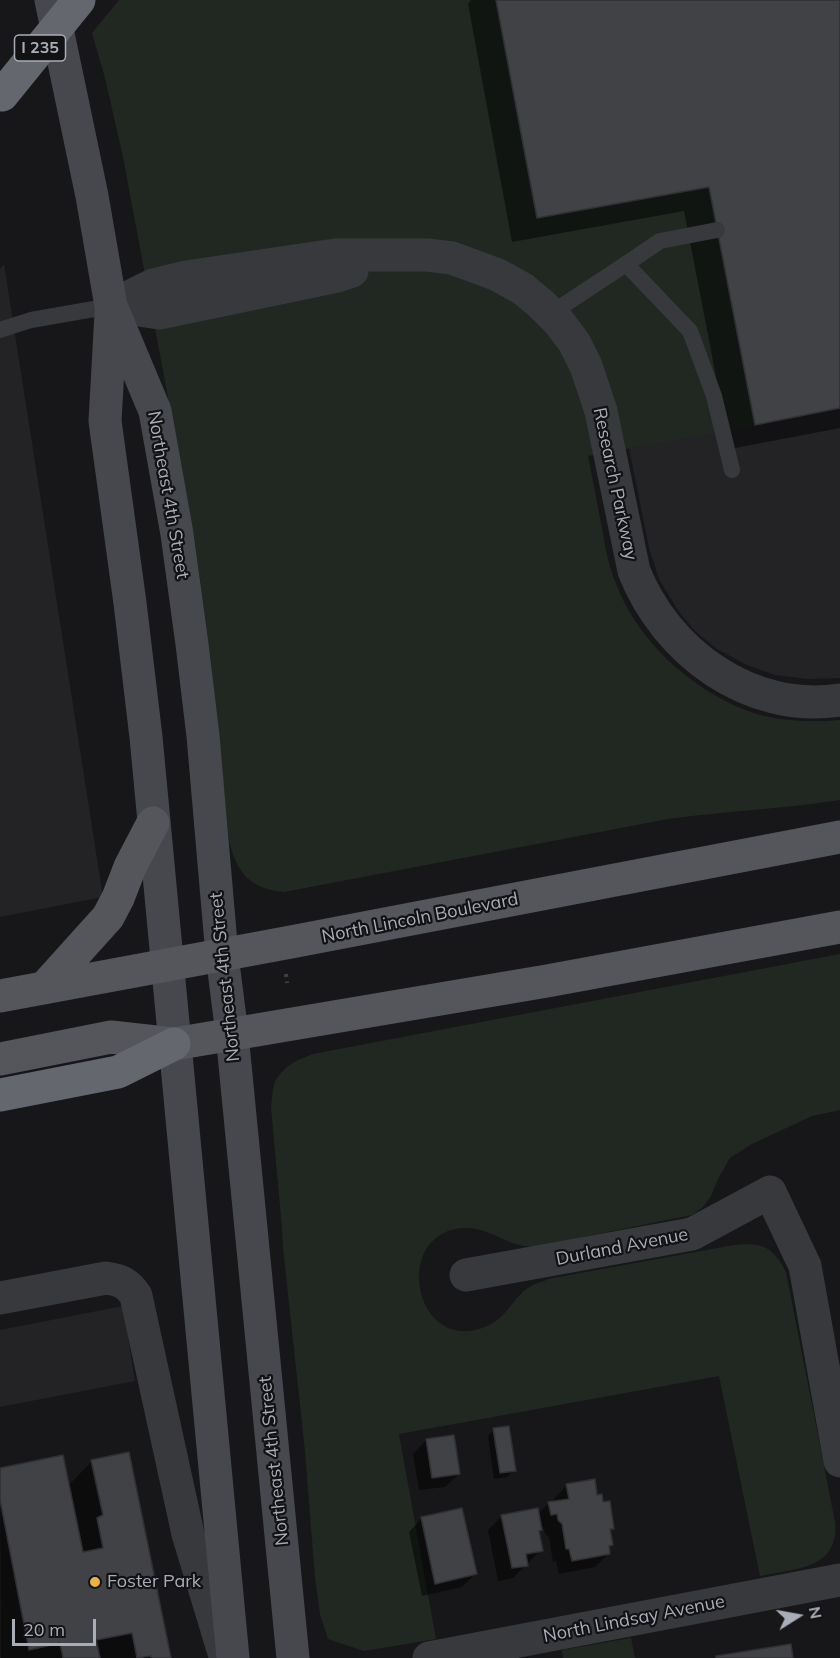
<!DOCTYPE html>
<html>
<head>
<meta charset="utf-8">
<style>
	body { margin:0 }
	#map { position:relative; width:840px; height:1658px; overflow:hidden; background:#171719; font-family:Mulish,sans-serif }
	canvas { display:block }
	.north { position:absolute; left:768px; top:1586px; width:60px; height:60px; -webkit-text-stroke:4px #121214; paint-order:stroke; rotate:79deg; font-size:16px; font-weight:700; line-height:24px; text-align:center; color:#a9adb8 }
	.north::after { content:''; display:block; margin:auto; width:21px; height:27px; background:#a9adb8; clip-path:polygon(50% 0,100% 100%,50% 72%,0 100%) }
	.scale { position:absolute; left:12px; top:1619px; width:84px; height:27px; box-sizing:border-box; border:3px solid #a9adb8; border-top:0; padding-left:8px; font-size:18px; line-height:21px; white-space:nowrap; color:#a9adb8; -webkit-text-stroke:4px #121214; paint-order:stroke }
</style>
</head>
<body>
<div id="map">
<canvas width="840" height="1658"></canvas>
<div class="north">N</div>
<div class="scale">20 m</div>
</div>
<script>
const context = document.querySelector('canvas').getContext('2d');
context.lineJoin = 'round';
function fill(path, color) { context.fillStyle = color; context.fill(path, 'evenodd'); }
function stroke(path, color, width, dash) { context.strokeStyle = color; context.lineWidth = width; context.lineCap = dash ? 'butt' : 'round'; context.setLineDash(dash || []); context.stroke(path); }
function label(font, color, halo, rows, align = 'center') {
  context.font = font + ' Mulish,sans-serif'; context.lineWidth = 4.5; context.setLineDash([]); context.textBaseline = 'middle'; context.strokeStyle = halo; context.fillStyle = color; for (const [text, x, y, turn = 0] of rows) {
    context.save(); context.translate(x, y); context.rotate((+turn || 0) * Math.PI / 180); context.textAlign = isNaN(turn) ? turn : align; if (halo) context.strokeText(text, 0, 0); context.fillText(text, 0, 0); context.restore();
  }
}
const built = new Path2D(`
	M496 0H840V678L809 679 775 675 747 665 717 649 696 632 679 612 659 579 649 548 629 448 684 437 537 218Z
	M4 264 103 897 0 917V269Z
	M123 1306 135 1381 0 1407V1330Z`);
const green = new Path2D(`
	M119 0H496L709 187 755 425 588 456C593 480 597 504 602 528 605 546 608 564 615 581 636 639 688 687 745 710 773 721 810 723 840 720V800C783 809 725 811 668 819L284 892C250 889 236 872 229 840L209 646 195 542 123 157 105 78 92 33Z
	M840 954V1110L812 1116 750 1145 730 1158 719 1177 711 1196 703 1207 692 1215 543 1245C538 1246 531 1247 525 1246 498 1242 482 1221 451 1230 396 1247 417 1343 475 1330 508 1323 508 1300 531 1286 536 1283 543 1282 548 1279L734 1245C762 1242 773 1246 786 1272L835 1522C840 1569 794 1569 760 1576L719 1376 399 1434 436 1639 364 1651 328 1639 320 1614 315 1578 305 1451 283 1248 282 1228 271 1107 273 1089 275 1081 281 1073 288 1066 298 1060 313 1054Z
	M631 1638 635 1658H563L562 1650Z`);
const shadow = new Path2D(`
	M471 0H840V428L730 449 684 211 512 242 468 4Z
	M494 1430 514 1470 507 1477 494 1479 488 1436Z
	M426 1440 459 1474 445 1487 419 1490 413 1454Z
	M92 1461 170 1658H1L0 1469 68 1486Z
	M567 1485 596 1496 602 1504 613 1528 609 1532 611 1545 607 1548 608 1554 595 1567 559 1574 556 1561 553 1562 549 1537 545 1534 543 1527H540L541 1529 538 1533 541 1550 513 1578 498 1581 488 1530 502 1516 538 1514 549 1503 554 1502V1499Z
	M422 1518 476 1573 462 1587 422 1596 409 1532Z`);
const building = new Path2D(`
	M496 0H840V408L755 425 709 187 537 218Z
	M509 1426 516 1471 500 1473 493 1428Z
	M454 1435 460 1474 432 1478 426 1439Z
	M129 1452 171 1658H151V1656L137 1658 132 1633 96 1640 100 1658H63L60 1643 29 1650 0 1500V1468L63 1455 83 1552 103 1548 97 1518 103 1515 91 1460Z
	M595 1479 597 1495 602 1494 603 1502 610 1501 614 1529H610L613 1545 609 1546 610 1554 572 1561 569 1549H566L562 1524 558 1520 557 1514 551 1515 548 1502 569 1499 566 1484Z
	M462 1508 477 1574 435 1584 421 1517Z
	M538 1508 542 1530 539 1531 543 1551 526 1554 528 1566 512 1568 501 1515Z
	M791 1644 793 1658H716V1656Z`);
const path = new Path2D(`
	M286 974 287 983`);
const service = new Path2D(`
	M626 264 660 241 717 230
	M550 314 626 264 690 331 714 396 732 470
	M0 330 31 320 111 306`);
const minor = new Path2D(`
	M111 306 153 285 186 277 335 255H427L452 258 498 275 523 289 541 304 558 321 574 342 586 366 601 411 634 571C666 652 750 714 840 700
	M111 306 159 313 337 276 352 271
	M466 1275 692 1234 770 1192 805 1266 840 1461
	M0 1298 106 1278C120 1280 128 1283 136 1296L188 1534 225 1656
	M429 1658 840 1580`);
const secondary = new Path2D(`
	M51 0 92 196 111 306 155 411 177 534 192 644 203 736 222 955 232 1034 293 1658
	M111 314 105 421 130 603 146 737 233 1658`);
const primary = new Path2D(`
	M44 988 108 917 118 898 130 867 153 823
	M0 996 291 942 840 837
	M0 1059 111 1037 174 1044 547 981 840 927`);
const motorway = new Path2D(`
	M0 1095 118 1072 174 1044`);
const motorwayBridge = new Path2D(`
	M2 95 79 0`);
const markers = [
	[95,1582,6,"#ebb33d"]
];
const shields = [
	[40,48,51]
];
const shieldNames = [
	["I 235",40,48]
];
const streetNames = [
	["Research Parkway",615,484,78],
	["Northeast 4th Street",168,495,80],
	["North Lincoln Boulevard",420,918,-11],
	["Northeast 4th Street",225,977,-96],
	["Durland Avenue",622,1247,-11],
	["Northeast 4th Street",274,1461,-96],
	["North Lindsay Avenue",634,1619,-11]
];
const poiNames = [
	["Foster Park",107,1582]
];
fill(built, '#232326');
fill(green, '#212822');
fill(shadow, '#0007');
fill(building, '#414245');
stroke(building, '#313134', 1.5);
stroke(path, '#3e4044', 4, [3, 4.5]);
stroke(service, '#38393d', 16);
stroke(minor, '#38393d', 33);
stroke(secondary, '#46484d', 33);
stroke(primary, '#54565c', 33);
stroke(motorway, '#64676e', 33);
stroke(motorwayBridge, '#64676e', 33);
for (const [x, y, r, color] of markers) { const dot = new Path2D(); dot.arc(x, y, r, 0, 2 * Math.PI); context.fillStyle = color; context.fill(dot); stroke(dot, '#121214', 2); }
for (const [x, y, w] of shields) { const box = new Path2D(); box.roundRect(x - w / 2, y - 13, w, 26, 4.5); context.fillStyle = '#121214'; context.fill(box); stroke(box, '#a9adb8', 1.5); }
label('bold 16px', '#a9adb8', null, shieldNames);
label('18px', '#a9adb8', '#121214', streetNames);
label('18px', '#a9adb8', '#121214', poiNames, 'left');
</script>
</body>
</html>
